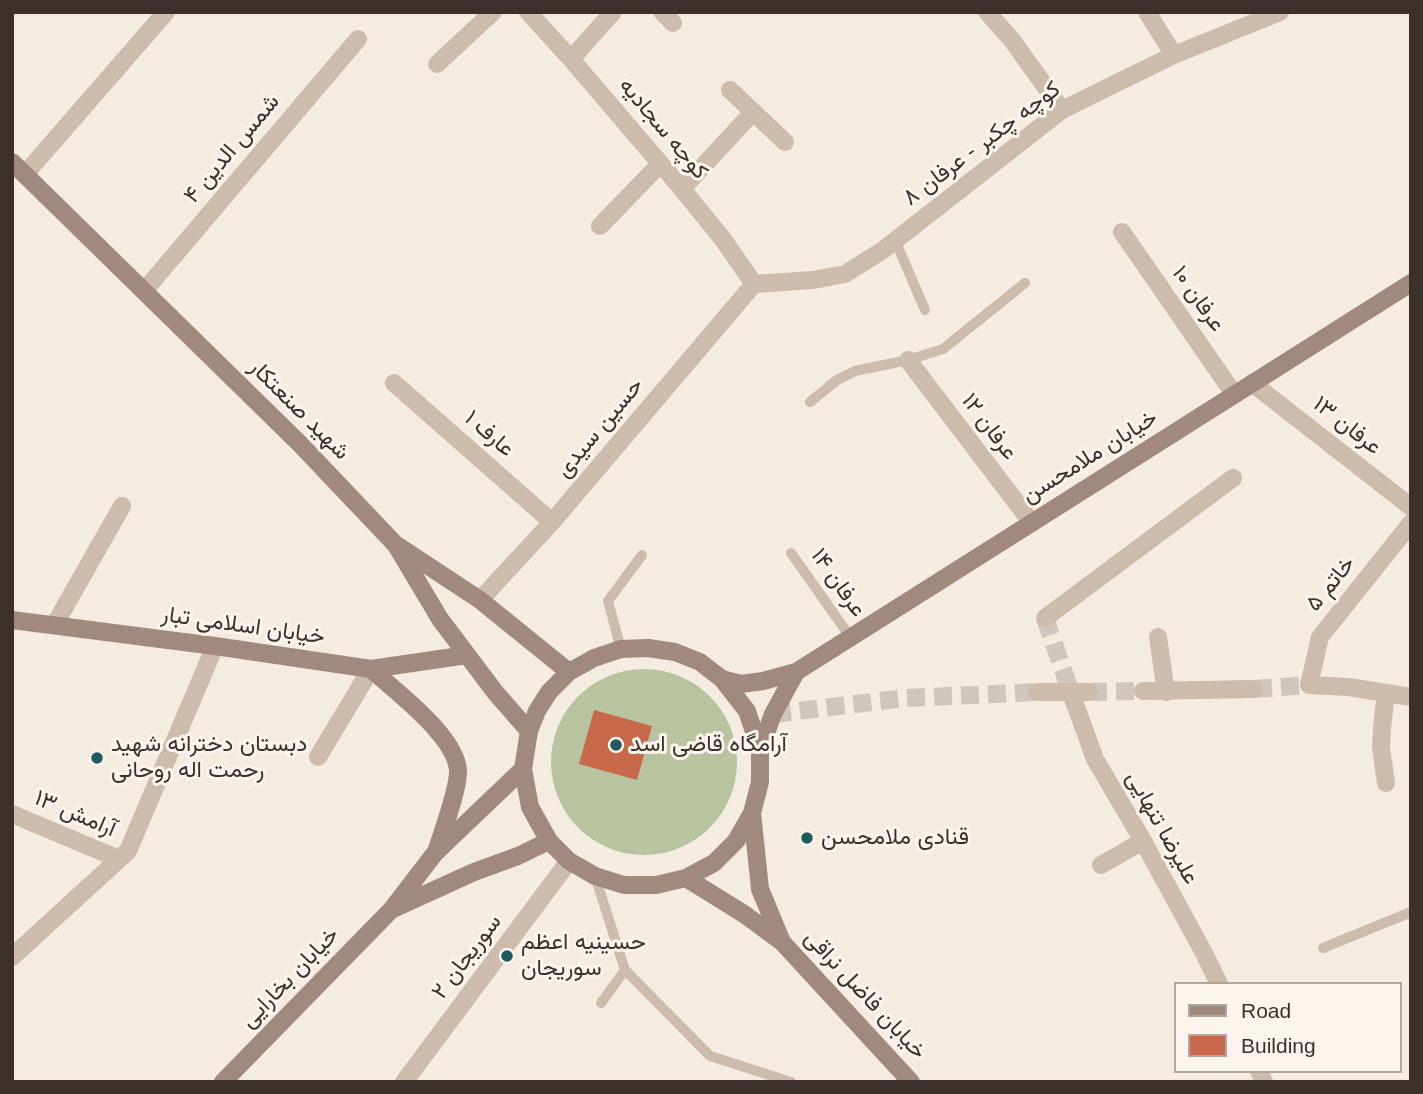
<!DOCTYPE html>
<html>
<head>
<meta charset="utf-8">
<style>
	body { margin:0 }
	#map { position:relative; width:1423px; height:1094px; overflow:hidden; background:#f4ebe1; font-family:Arial,sans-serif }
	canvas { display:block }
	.frame { position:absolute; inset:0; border:14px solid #3b302b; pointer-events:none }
	.legend { position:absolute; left:1174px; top:982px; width:228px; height:91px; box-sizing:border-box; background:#fbf5ee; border:2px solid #aea6a0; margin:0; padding:9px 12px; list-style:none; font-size:21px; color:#3b302b }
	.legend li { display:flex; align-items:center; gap:14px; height:35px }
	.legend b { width:35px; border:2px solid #aea6a0 }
</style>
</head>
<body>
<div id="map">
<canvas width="1423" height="1094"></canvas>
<div class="frame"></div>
<ul class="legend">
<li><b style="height:9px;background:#a18a7d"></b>Road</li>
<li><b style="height:19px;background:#c8694b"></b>Building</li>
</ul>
</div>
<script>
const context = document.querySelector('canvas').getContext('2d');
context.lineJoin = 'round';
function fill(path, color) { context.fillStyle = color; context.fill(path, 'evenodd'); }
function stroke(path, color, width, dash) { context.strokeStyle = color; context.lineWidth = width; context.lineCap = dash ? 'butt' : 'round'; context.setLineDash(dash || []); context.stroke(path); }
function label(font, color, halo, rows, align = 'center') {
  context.font = font + ' Arial,Vazirmatn,sans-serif'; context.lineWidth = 6; context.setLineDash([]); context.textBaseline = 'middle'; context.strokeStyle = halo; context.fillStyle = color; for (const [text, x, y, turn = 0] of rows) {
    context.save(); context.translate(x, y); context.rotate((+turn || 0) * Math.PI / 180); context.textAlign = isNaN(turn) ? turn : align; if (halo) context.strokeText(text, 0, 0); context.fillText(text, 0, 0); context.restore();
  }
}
const green = new Path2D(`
	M551 762a93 93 0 1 1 186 0a93 93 0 1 1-186 0Z`);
const building = new Path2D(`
	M594 710 652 726 637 780 579 764Z`);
const streetTunnel = new Path2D(`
	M1045 618 1071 693
	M1254 689 1309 685
	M1089 692 1143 691
	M773 714 905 698 1037 692`);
const lane = new Path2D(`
	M895 240 925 310
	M810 402 837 380 855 371 908 360 943 349 1025 283
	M791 553 851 638
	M621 649 608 601 642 555
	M595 876 625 970 710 1056 791 1082
	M1323 948 1411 912
	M601 1003 625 970`);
const street = new Path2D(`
	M528 12 571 59 682 189 722 238 754 284
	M662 12 673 23
	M987 12 1012 40 1062 110
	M1147 12 1174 55
	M571 59 613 12
	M437 64 493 12
	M730 90 785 142
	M26 173 166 12
	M682 189 753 112
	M600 226 660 164
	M1122 232 1234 394
	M754 284 813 280 845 274 883 250 1062 110 1174 55 1280 12
	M144 291 358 39
	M908 360 1032 523
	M394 383 552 522
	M1252 383 1411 507
	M1411 523 1320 637 1309 685 1348 687 1411 697
	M480 600 552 522 754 284
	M1045 618 1233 478
	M55 624 122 506
	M1158 637 1166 692
	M1143 691 1254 689
	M1037 692H1089
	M1071 693 1095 759 1143 841 1205 955 1219 984
	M318 757 371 669
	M1386 783 1381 747 1382 728 1386 693
	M12 814 119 859
	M1101 865 1143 841
	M12 957 128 851 215 646
	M1259 1071 1264 1082
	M404 1082 569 861`);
const secondary = new Path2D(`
	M12 162 300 444 395 544 480 600 569 672
	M397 547 440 619 495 692 529 731
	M12 620 215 646 371 669 467 655
	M371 669C396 692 455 735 458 770 459 788 443 830 437 849
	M722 679 741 684 763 681 796 672 1411 283
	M760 750 773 714 796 672
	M686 878 744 914 782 942 760 889 752 813 760 782V750L747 711 722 679 700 662 675 652 648 648 621 649 594 658 569 672 549 692 537 711 529 731 523 769 530 807 549 841 569 861 595 876 624 885H656L686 878 714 863 736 841 752 813
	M395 908 474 872 518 856 549 841
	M782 942 911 1082
	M223 1082 392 909 435 853 523 769`);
const markers = [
	[616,745,7,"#1f5a5e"],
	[97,758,7,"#1f5a5e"],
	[807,838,7,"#1f5a5e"],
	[507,956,7,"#1f5a5e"]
];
const streetNames = [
	["کوچه سجادیه",663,129,50],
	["کوچه چکبر - عرفان ۸",982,144,-37],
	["شمس الدین ۴",232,149,-50],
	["عرفان ۱۰",1198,299,55],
	["شهید صنعتکار",299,410,45],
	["عرفان ۱۳",1347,426,38],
	["عرفان ۱۲",989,427,53],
	["حسین سیدی",600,428,-50],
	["عارف ۱",489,434,41],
	["خیابان ملامحسن",1090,457,-32],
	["عرفان ۱۴",838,583,55],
	["خاتم ۵",1331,584,-51],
	["خیابان اسلامی تبار",243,626,8],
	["آرامش ۱۳",75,814,23],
	["علیرضا تنهایی",1162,828,61],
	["سوریجان ۲",467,957,-53],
	["خیابان بخارایی",290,978,-46],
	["خیابان فاضل نراقی",865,995,47]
];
const poiNames = [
	["دبستان دخترانه شهید",111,745],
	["رحمت اله روحانی",111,771],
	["آرامگاه قاضی اسد",630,745],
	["قنادی ملامحسن",821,838],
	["حسینیه اعظم",521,943],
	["سوریجان",521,969]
];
fill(green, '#b8c4a0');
fill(building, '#c8694b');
stroke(streetTunnel, '#cfc6bd', 18, [18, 9]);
stroke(lane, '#cdbbac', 10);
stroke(street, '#cdbbac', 18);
stroke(secondary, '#a18a7d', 18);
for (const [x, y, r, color] of markers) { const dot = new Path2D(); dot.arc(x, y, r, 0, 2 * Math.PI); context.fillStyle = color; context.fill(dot); stroke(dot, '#fbf5ee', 2.5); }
label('23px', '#3b302b', '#fbf5ee', streetNames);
label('23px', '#3b302b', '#fbf5ee', poiNames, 'left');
</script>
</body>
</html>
